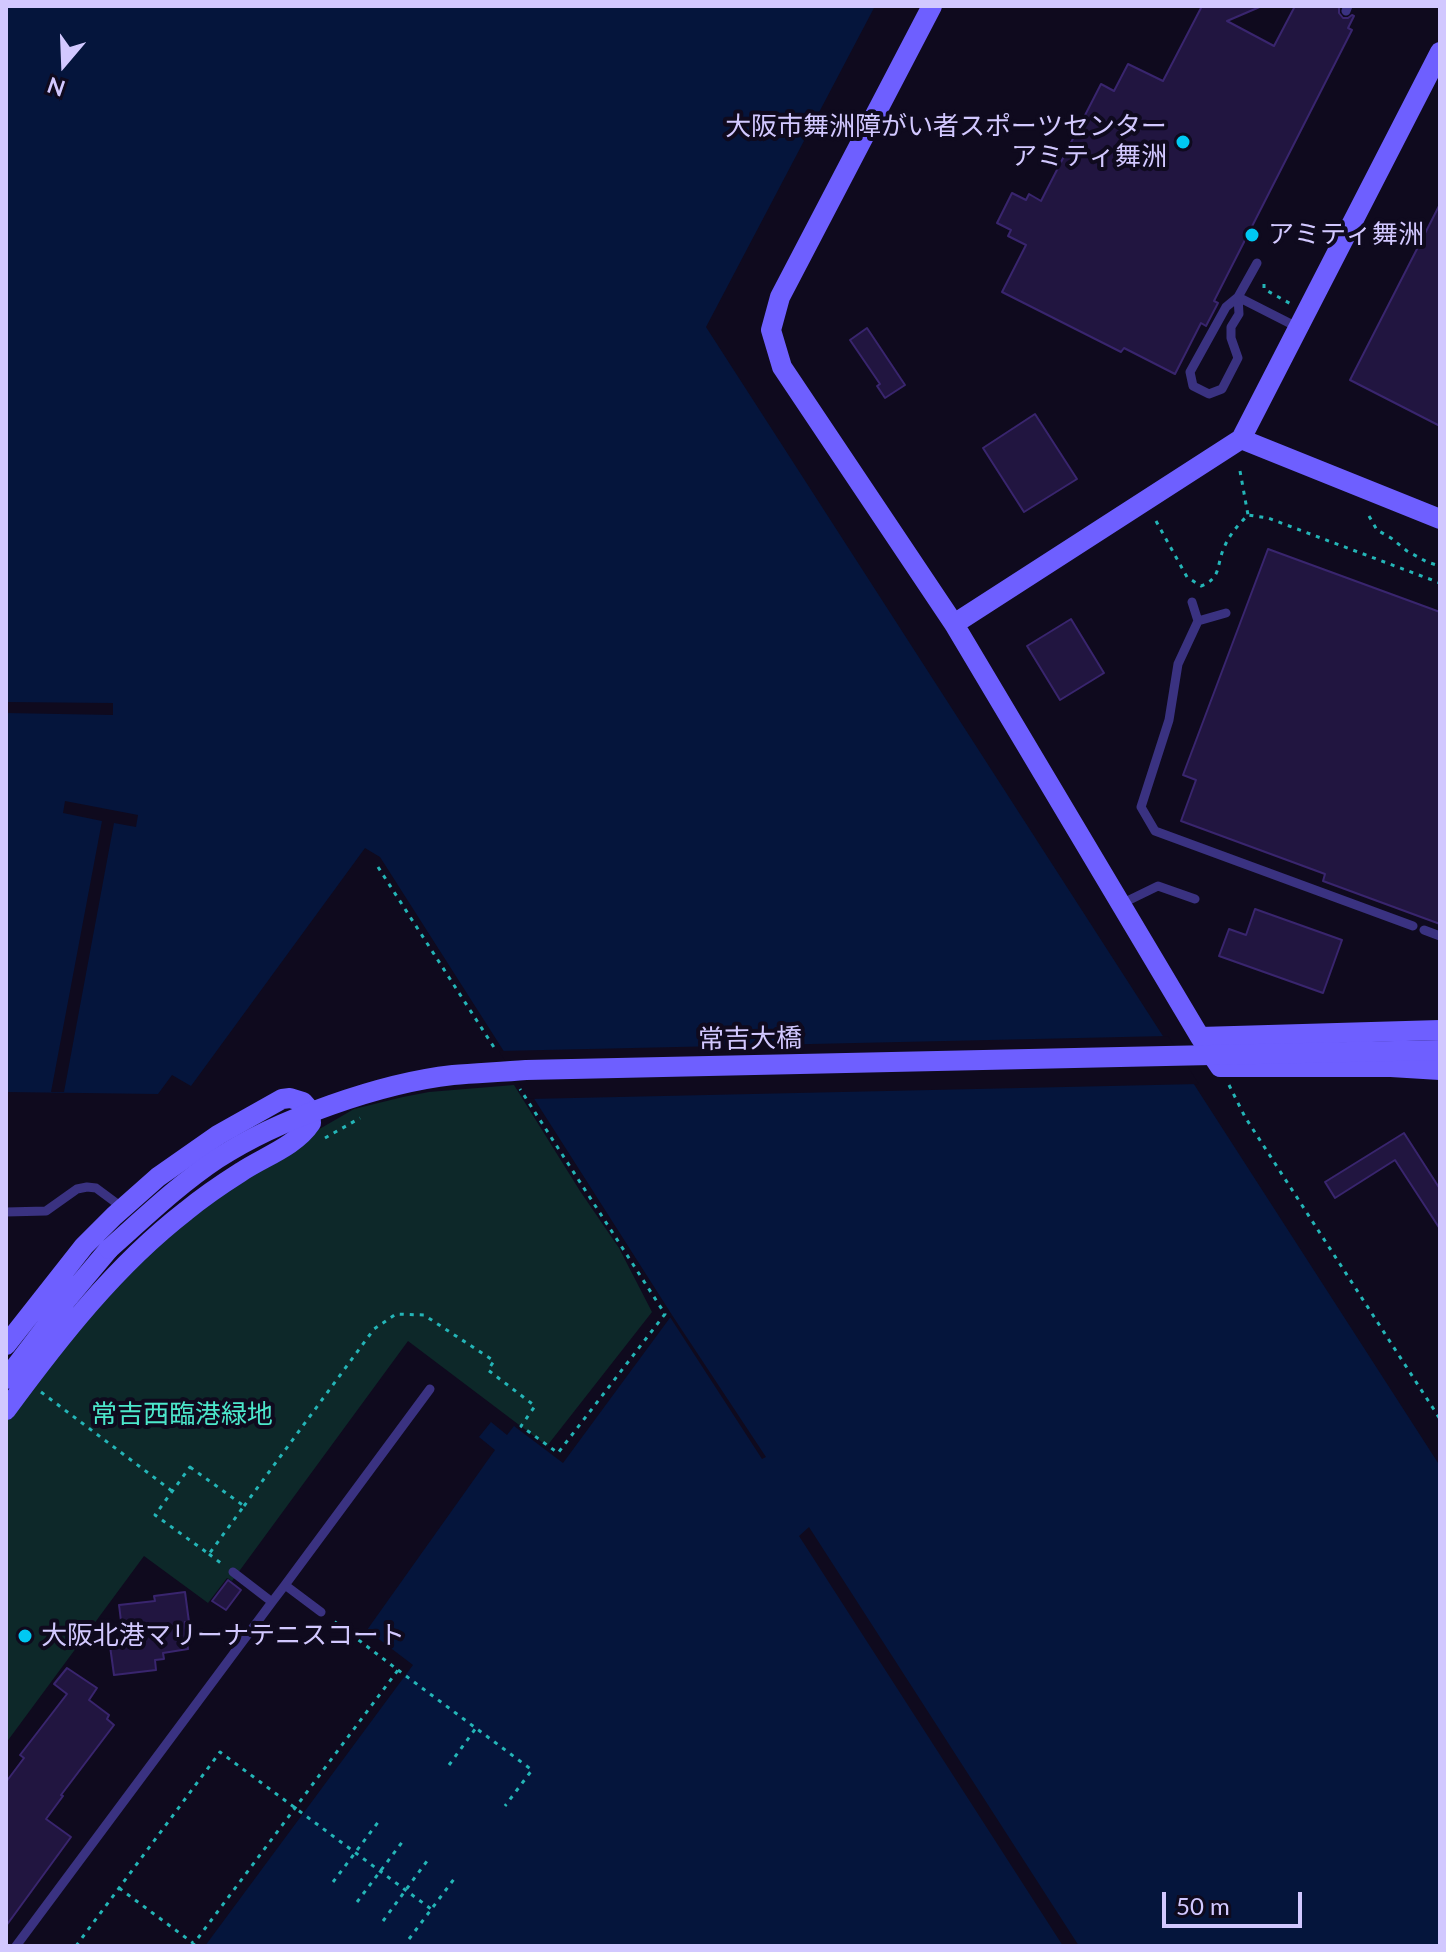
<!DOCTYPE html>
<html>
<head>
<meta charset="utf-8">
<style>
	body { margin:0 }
	#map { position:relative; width:1446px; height:1952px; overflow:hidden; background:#0f0a1e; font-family:Lato,sans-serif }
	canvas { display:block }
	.frame { position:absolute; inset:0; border:8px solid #d2c8ff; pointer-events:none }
	.north { position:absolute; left:24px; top:24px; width:80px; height:80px; -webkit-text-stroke:6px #0f0a1e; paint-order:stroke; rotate:199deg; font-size:22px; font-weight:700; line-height:32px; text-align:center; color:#d2c8ff }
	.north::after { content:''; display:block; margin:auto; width:28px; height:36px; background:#d2c8ff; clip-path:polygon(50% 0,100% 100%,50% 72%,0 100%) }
	.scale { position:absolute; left:1162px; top:1892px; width:140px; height:36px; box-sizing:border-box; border:4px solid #d2c8ff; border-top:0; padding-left:10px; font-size:24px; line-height:28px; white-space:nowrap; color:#d2c8ff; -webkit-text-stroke:6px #0f0a1e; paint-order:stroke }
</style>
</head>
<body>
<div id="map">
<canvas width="1446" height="1952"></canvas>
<div class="frame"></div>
<div class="north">N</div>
<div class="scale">50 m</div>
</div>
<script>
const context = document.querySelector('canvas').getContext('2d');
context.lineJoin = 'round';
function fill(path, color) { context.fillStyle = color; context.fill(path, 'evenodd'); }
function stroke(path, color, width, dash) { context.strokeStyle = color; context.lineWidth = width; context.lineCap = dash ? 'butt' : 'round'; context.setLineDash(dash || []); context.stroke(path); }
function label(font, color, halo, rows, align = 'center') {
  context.font = font + ' Lato,"Noto Sans JP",sans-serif'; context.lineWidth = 8; context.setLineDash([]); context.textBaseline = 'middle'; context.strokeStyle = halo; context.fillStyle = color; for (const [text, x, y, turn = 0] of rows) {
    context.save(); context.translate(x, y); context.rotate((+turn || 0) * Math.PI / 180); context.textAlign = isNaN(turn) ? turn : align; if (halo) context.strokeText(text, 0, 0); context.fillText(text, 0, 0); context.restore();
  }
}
const green = new Path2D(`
	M514 1085 580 1191 619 1248 652 1312 547 1446 408 1341 232 1581 227 1578 208 1603 144 1556 6 1743V1416L60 1346 172 1229 316 1131 354 1109 403 1097 429 1092Z`);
const water = new Path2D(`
	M6 6H875L706 327 1440 1466V1946H205L413 1665 367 1630 495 1450 479 1437 491 1422 507 1435 514 1426 563 1463 672 1315 380 857 365 848 191 1086 172 1075 158 1094 6 1092Z`);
const pier = new Path2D(`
	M6 702 113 703V715L6 713Z
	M65 801 138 815 136 827 114 823 64 1092H51L102 821 63 813Z
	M1168 1036 1199 1084 529 1099 499 1051Z
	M672 1315 766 1457 762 1459 670 1317Z
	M809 1527 1079 1946H1063L799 1536Z`);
const building = new Path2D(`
	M1202 6H1262L1227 21 1274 46 1295 6H1336L1339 8V13L1343 18H1348L1352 15 1354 16 1348 28 1352 30 1214 301 1218 303 1206 326 1201 323 1175 374 1124 348 1121 352 1002 292 1026 245 1008 236 1011 230 997 223 1012 193 1026 200 1029 194 1041 201 1101 84 1114 91 1128 64 1163 81Z
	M1440 204V426L1350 380Z
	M867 328 905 385 885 398 877 386 880 384 850 340Z
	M1035 414 1077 479 1024 512 983 448Z
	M1268 549 1440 612V924L1323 881 1325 874 1181 821 1196 780 1183 775Z
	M1071 619 1104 673 1060 700 1027 646Z
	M1255 909 1342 940 1323 993 1219 956 1229 929 1246 935Z
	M1404 1133 1440 1189V1229L1395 1160 1335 1198 1325 1182Z
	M228 1580 241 1590 226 1610 212 1601Z
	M185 1592 189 1622H185L188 1649 163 1653 164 1659 155 1660 156 1670 114 1675 110 1646 124 1645 119 1605 155 1601 154 1596Z
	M67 1668 97 1688 89 1700 109 1715 107 1719 114 1725 61 1795 63 1796 46 1819 71 1837 6 1926V1782L24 1758 20 1755 67 1694 54 1684Z`);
const path = new Path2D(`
	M1264 284V289L1291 304
	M1240 471 1248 515
	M1369 516 1377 530 1391 538 1407 551 1427 562 1440 566
	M1156 521 1187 577 1201 586C1222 578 1216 565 1224 548 1229 535 1238 525 1248 515L1268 518 1440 583
	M378 867 497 1052
	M1229 1085 1245 1117 1440 1419
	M325 1138 360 1118
	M41 1392 172 1491
	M190 1467 244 1506 209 1554 155 1515Z
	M244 1506 374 1329 396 1314 424 1315 494 1361 488 1370 535 1406 521 1426 558 1453 665 1314 520 1089
	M209 1554 222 1564
	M398 1670 532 1770 505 1806
	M449 1765 476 1728
	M333 1882 379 1821
	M119 1888 193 1943
	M357 1902 403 1841
	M383 1921 427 1861
	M409 1939 454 1879
	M76 1946 220 1752 431 1909
	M192 1946 398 1670 331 1619`);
const lane = new Path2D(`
	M1346 11 1348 6
	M1257 263 1238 297 1297 327
	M1238 297 1239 314 1231 327V338L1238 358 1222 389 1209 394 1193 386 1190 372 1226 307Z
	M1192 602 1198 621
	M1226 613 1198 621 1178 664 1169 720 1141 807 1155 831 1413 926
	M1121 904 1158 886 1195 899
	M1424 930 1440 936
	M6 1212 46 1211 77 1189 87 1187 96 1188 123 1208
	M233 1572 272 1602 285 1585 321 1612
	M285 1585 430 1389
	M16 1946 272 1602`);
const secondary = new Path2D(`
	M932 6 780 297 771 330 782 367 954 624 1200 1037 1220 1067H1391L1440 1070
	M1241 439 1440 519
	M954 624 1241 439 1440 52
	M1200 1037 1440 1030
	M6 1345 84 1246 114 1216 158 1177 218 1135 282 1099 290 1098 303 1102 310 1110 311 1123C295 1147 263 1157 241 1172 222 1184 203 1197 186 1211 115 1266 59 1338 6 1410
	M6 1379 67 1299 109 1249`);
const secondaryBridge = new Path2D(`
	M109 1249C144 1218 178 1185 217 1159 278 1119 381 1083 453 1075 477 1073 502 1072 526 1070L1440 1050`);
const markers = [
	[1183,142,8,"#00c9f3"],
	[1252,235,8,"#00c9f3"],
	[25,1636,8,"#00c9f3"]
];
const poiNames = [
	["大阪市舞洲障がい者スポーツセンター",1167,127,"right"],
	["アミティ舞洲",1167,157,"right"],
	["アミティ舞洲",1268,235],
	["大阪北港マリーナテニスコート",41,1636]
];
const streetNames = [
	["常吉大橋",750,1039,-1]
];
const parkNames = [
	["常吉西臨港緑地",182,1415]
];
fill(green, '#0d2829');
fill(water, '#05153c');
fill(pier, '#0f0a1e');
fill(building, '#211540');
stroke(building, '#39256e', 2);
stroke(path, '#24b5b7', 3, [4, 6]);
stroke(lane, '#3a3281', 9);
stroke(secondary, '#6e5fff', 20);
stroke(secondaryBridge, '#6e5fff', 20);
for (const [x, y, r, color] of markers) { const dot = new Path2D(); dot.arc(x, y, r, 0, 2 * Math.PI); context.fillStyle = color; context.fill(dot); stroke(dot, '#0f0a1e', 3); }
label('26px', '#d2c8ff', '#0f0a1e', poiNames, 'left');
label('26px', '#d2c8ff', '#0f0a1e', streetNames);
label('26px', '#4ce7cb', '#0f0a1e', parkNames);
</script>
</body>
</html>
